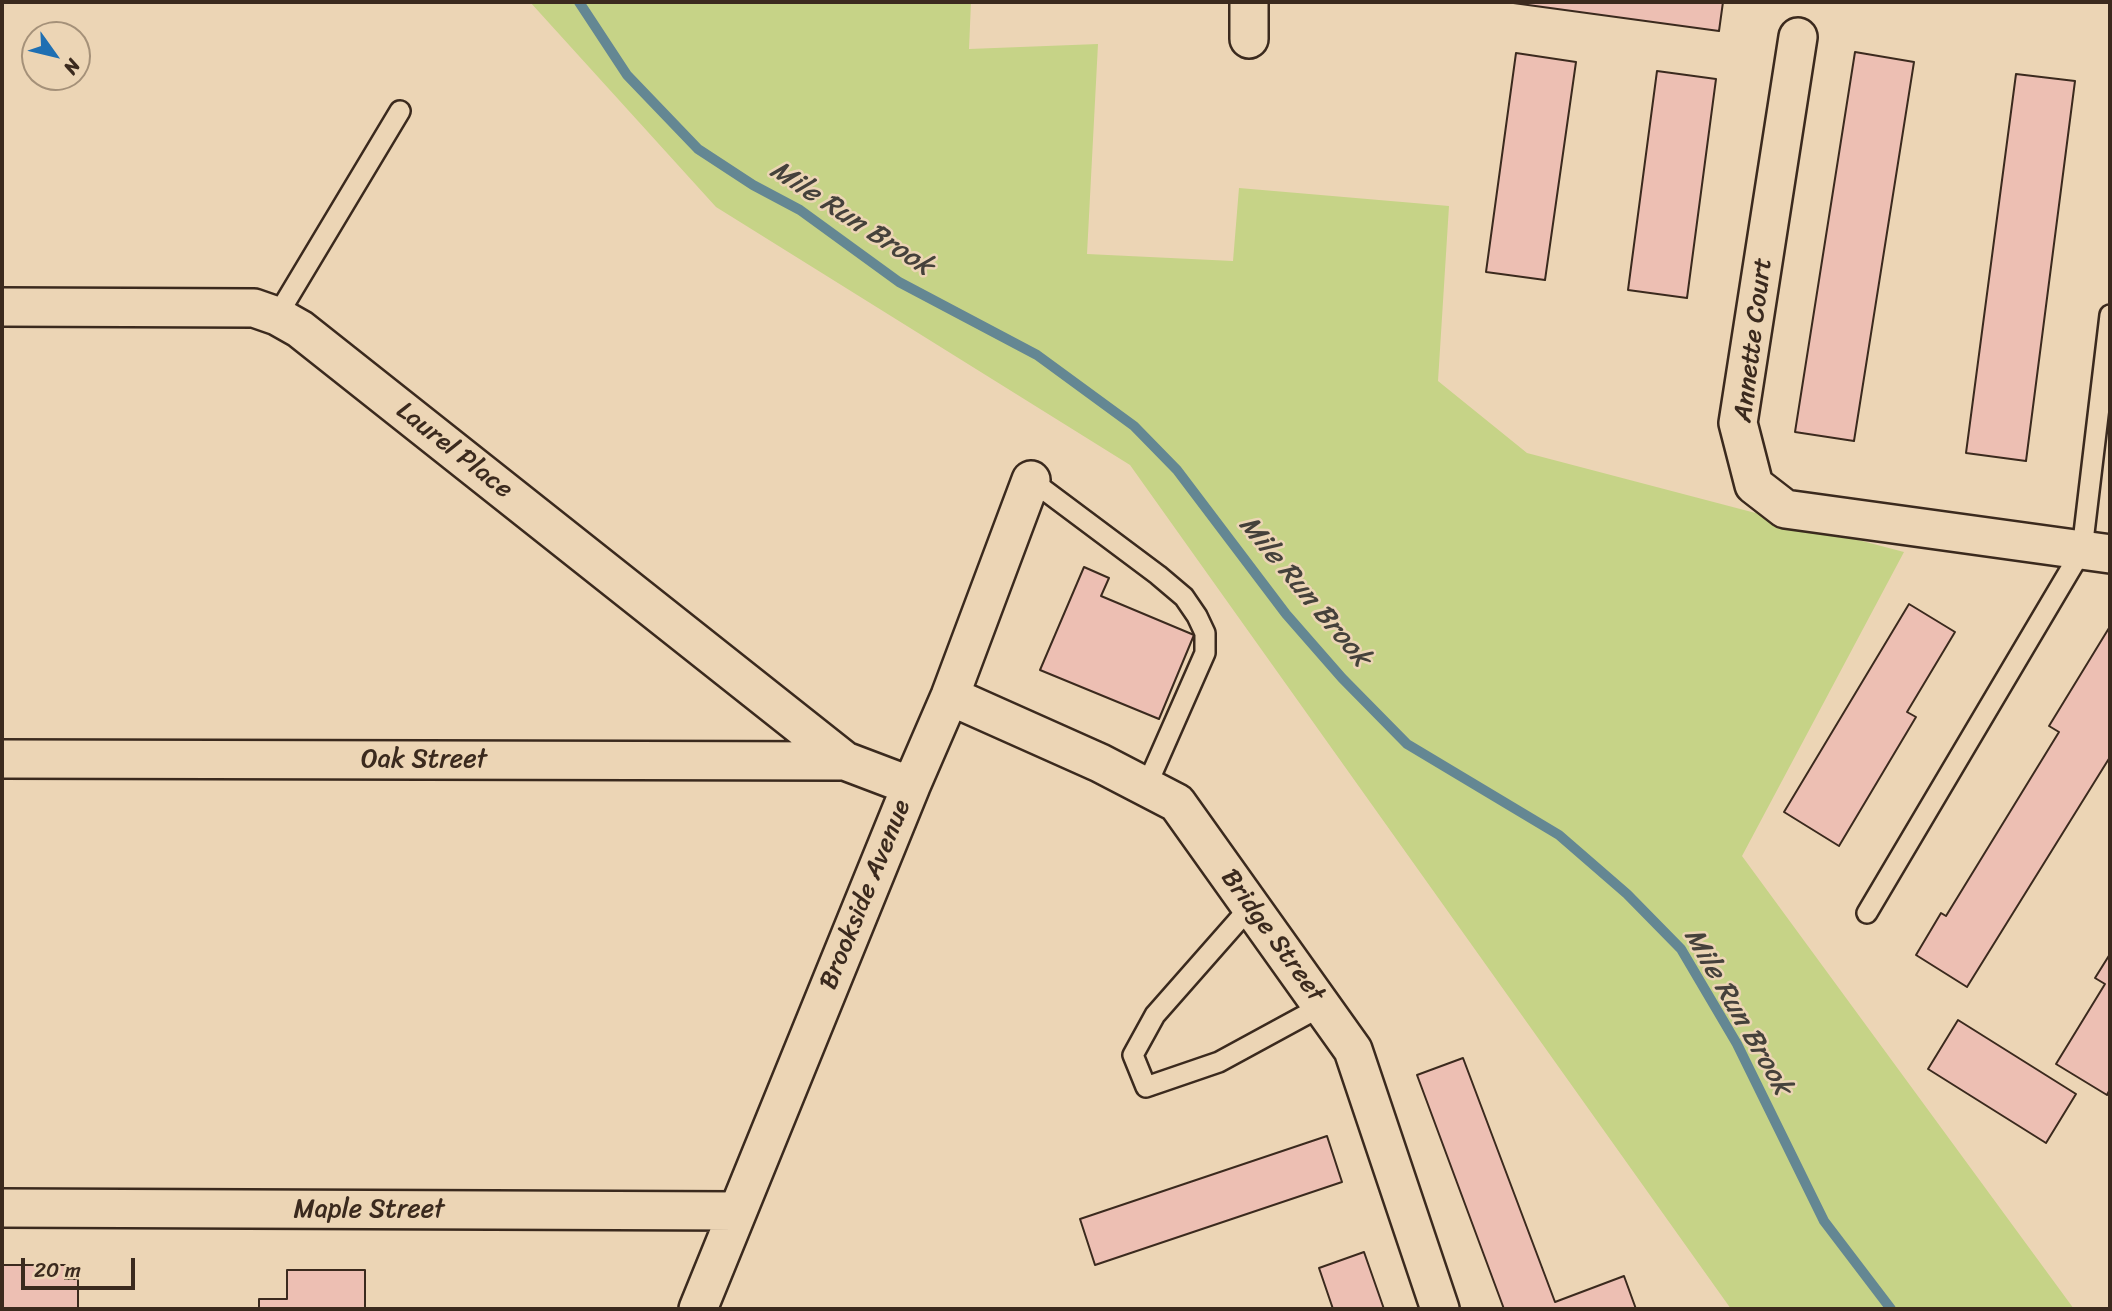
<!DOCTYPE html>
<html>
<head>
<meta charset="utf-8">
<style>
	body { margin:0 }
	#map { position:relative; width:2112px; height:1311px; overflow:hidden; background:#ecd5b5; font-family:Sriracha,sans-serif }
	canvas { display:block }
	.frame { position:absolute; inset:0; border:4px solid #3b2a1e; pointer-events:none }
	.north { position:absolute; left:21px; top:21px; width:70px; height:70px; box-sizing:border-box; background:#ecd5b5; border:2px solid #a59179; border-radius:50%; rotate:124deg; font-size:19px; font-weight:700; line-height:28px; text-align:center; color:#3b2a1e }
	.north::after { content:''; display:block; margin:auto; width:24px; height:32px; background:#1f6fb2; clip-path:polygon(50% 0,100% 100%,50% 72%,0 100%) }
	.scale { position:absolute; left:21px; top:1258px; width:114px; height:32px; box-sizing:border-box; border:4px solid #3b2a1e; border-top:0; padding-left:9px; font-size:21px; line-height:24px; white-space:nowrap; color:#3b2a1e; -webkit-text-stroke:5px #ecd5b5; paint-order:stroke }
</style>
</head>
<body>
<div id="map">
<canvas width="2112" height="1311"></canvas>
<div class="frame"></div>
<div class="north">N</div>
<div class="scale">20 m</div>
</div>
<script>
const context = document.querySelector('canvas').getContext('2d');
context.lineJoin = 'round';
function fill(path, color) { context.fillStyle = color; context.fill(path, 'evenodd'); }
function stroke(path, color, width, dash) { context.strokeStyle = color; context.lineWidth = width; context.lineCap = dash ? 'butt' : 'round'; context.setLineDash(dash || []); context.stroke(path); }
function label(font, color, halo, rows, align = 'center') {
  context.font = font + ' Sriracha,sans-serif'; context.lineWidth = 5; context.setLineDash([]); context.textBaseline = 'middle'; context.strokeStyle = halo; context.fillStyle = color; for (const [text, x, y, turn = 0] of rows) {
    context.save(); context.translate(x, y); context.rotate((+turn || 0) * Math.PI / 180); context.textAlign = isNaN(turn) ? turn : align; if (halo) context.strokeText(text, 0, 0); context.fillText(text, 0, 0); context.restore();
  }
}
const green = new Path2D(`
	M530 2H971L969 49 1098 44 1087 254 1233 261 1239 188 1449 206 1438 381 1527 453 1904 552 1742 856 2074 1309H1731L1130 465 716 207Z`);
const stream = new Path2D(`
	M579 2 627 75 698 149 753 185 800 210 899 282 1037 355 1134 426 1177 470 1286 614 1342 678 1407 744 1559 835 1627 894 1681 949 1737 1044 1824 1221 1891 1309`);
const building = new Path2D(`
	M1506 2H1723L1719 31Z
	M1855 52 1914 62 1854 441 1795 432Z
	M1516 53 1576 62 1545 280 1486 272Z
	M1657 71 1716 79 1687 298 1628 290Z
	M2016 74 2075 81 2026 461 1966 453Z
	M1084 567 1109 578 1101 596 1194 635 1159 719 1040 670Z
	M1909 604 1955 632 1907 712 1916 717 1839 846 1784 812Z
	M2109 628 2110 757 1967 987 1916 955 1941 913 1946 916 2059 732 2049 726Z
	M2110 954V1089L2107 1095 2056 1064 2105 984 2095 978Z
	M1958 1020 2076 1094 2046 1143 1928 1069Z
	M1463 1058 1555 1302 1624 1276 1636 1309H1504L1417 1075Z
	M1327 1136 1342 1182 1095 1265 1080 1219Z
	M1364 1252 1384 1309H1333L1319 1268Z
	M2 1265H65V1279H78V1309H2Z
	M287 1270H365V1309H259V1299H287Z`);
const lane = new Path2D(`
	M277 316 400 111
	M1031 480 1158 575 1184 597 1197 616 1205 633V653L1146 787
	M1251 906 1155 1015 1133 1055 1146 1087 1219 1062 1322 1006
	M1867 913 2082 550 2110 315`);
const street = new Path2D(`
	M1249 2V39
	M1798 37 1738 423 1754 485 1785 509 2110 554
	M2 307 254 308 277 316 300 329 845 761 911 786
	M950 696 1100 763 1177 803 1353 1050 1440 1309
	M2 759 845 761
	M2 1208 737 1211
	M698 1309 911 786 950 696 1031 480`);
const streetNames = [
	["Annette Court",1754,340,-83],
	["Laurel Place",454,451,38],
	["Oak Street",424,760],
	["Brookside Avenue",866,895,-68],
	["Bridge Street",1272,936,54],
	["Maple Street",369,1210]
];
const waterNames = [
	["Mile Run Brook",851,219,33],
	["Mile Run Brook",1304,592,50],
	["Mile Run Brook",1737,1012,60]
];
fill(green, '#c6d387');
stroke(stream, '#648793', 10);
fill(building, '#edbfb3');
stroke(building, '#3b2a1e', 2);
stroke(lane, '#3b2a1e', 24);
stroke(street, '#3b2a1e', 42);
stroke(lane, '#ecd5b5', 19);
stroke(street, '#ecd5b5', 37);
label('26px', '#3b2a1e', '#ecd5b5', streetNames);
label('italic 28px', '#45413b', '#ecd5b5', waterNames);
</script>
</body>
</html>
